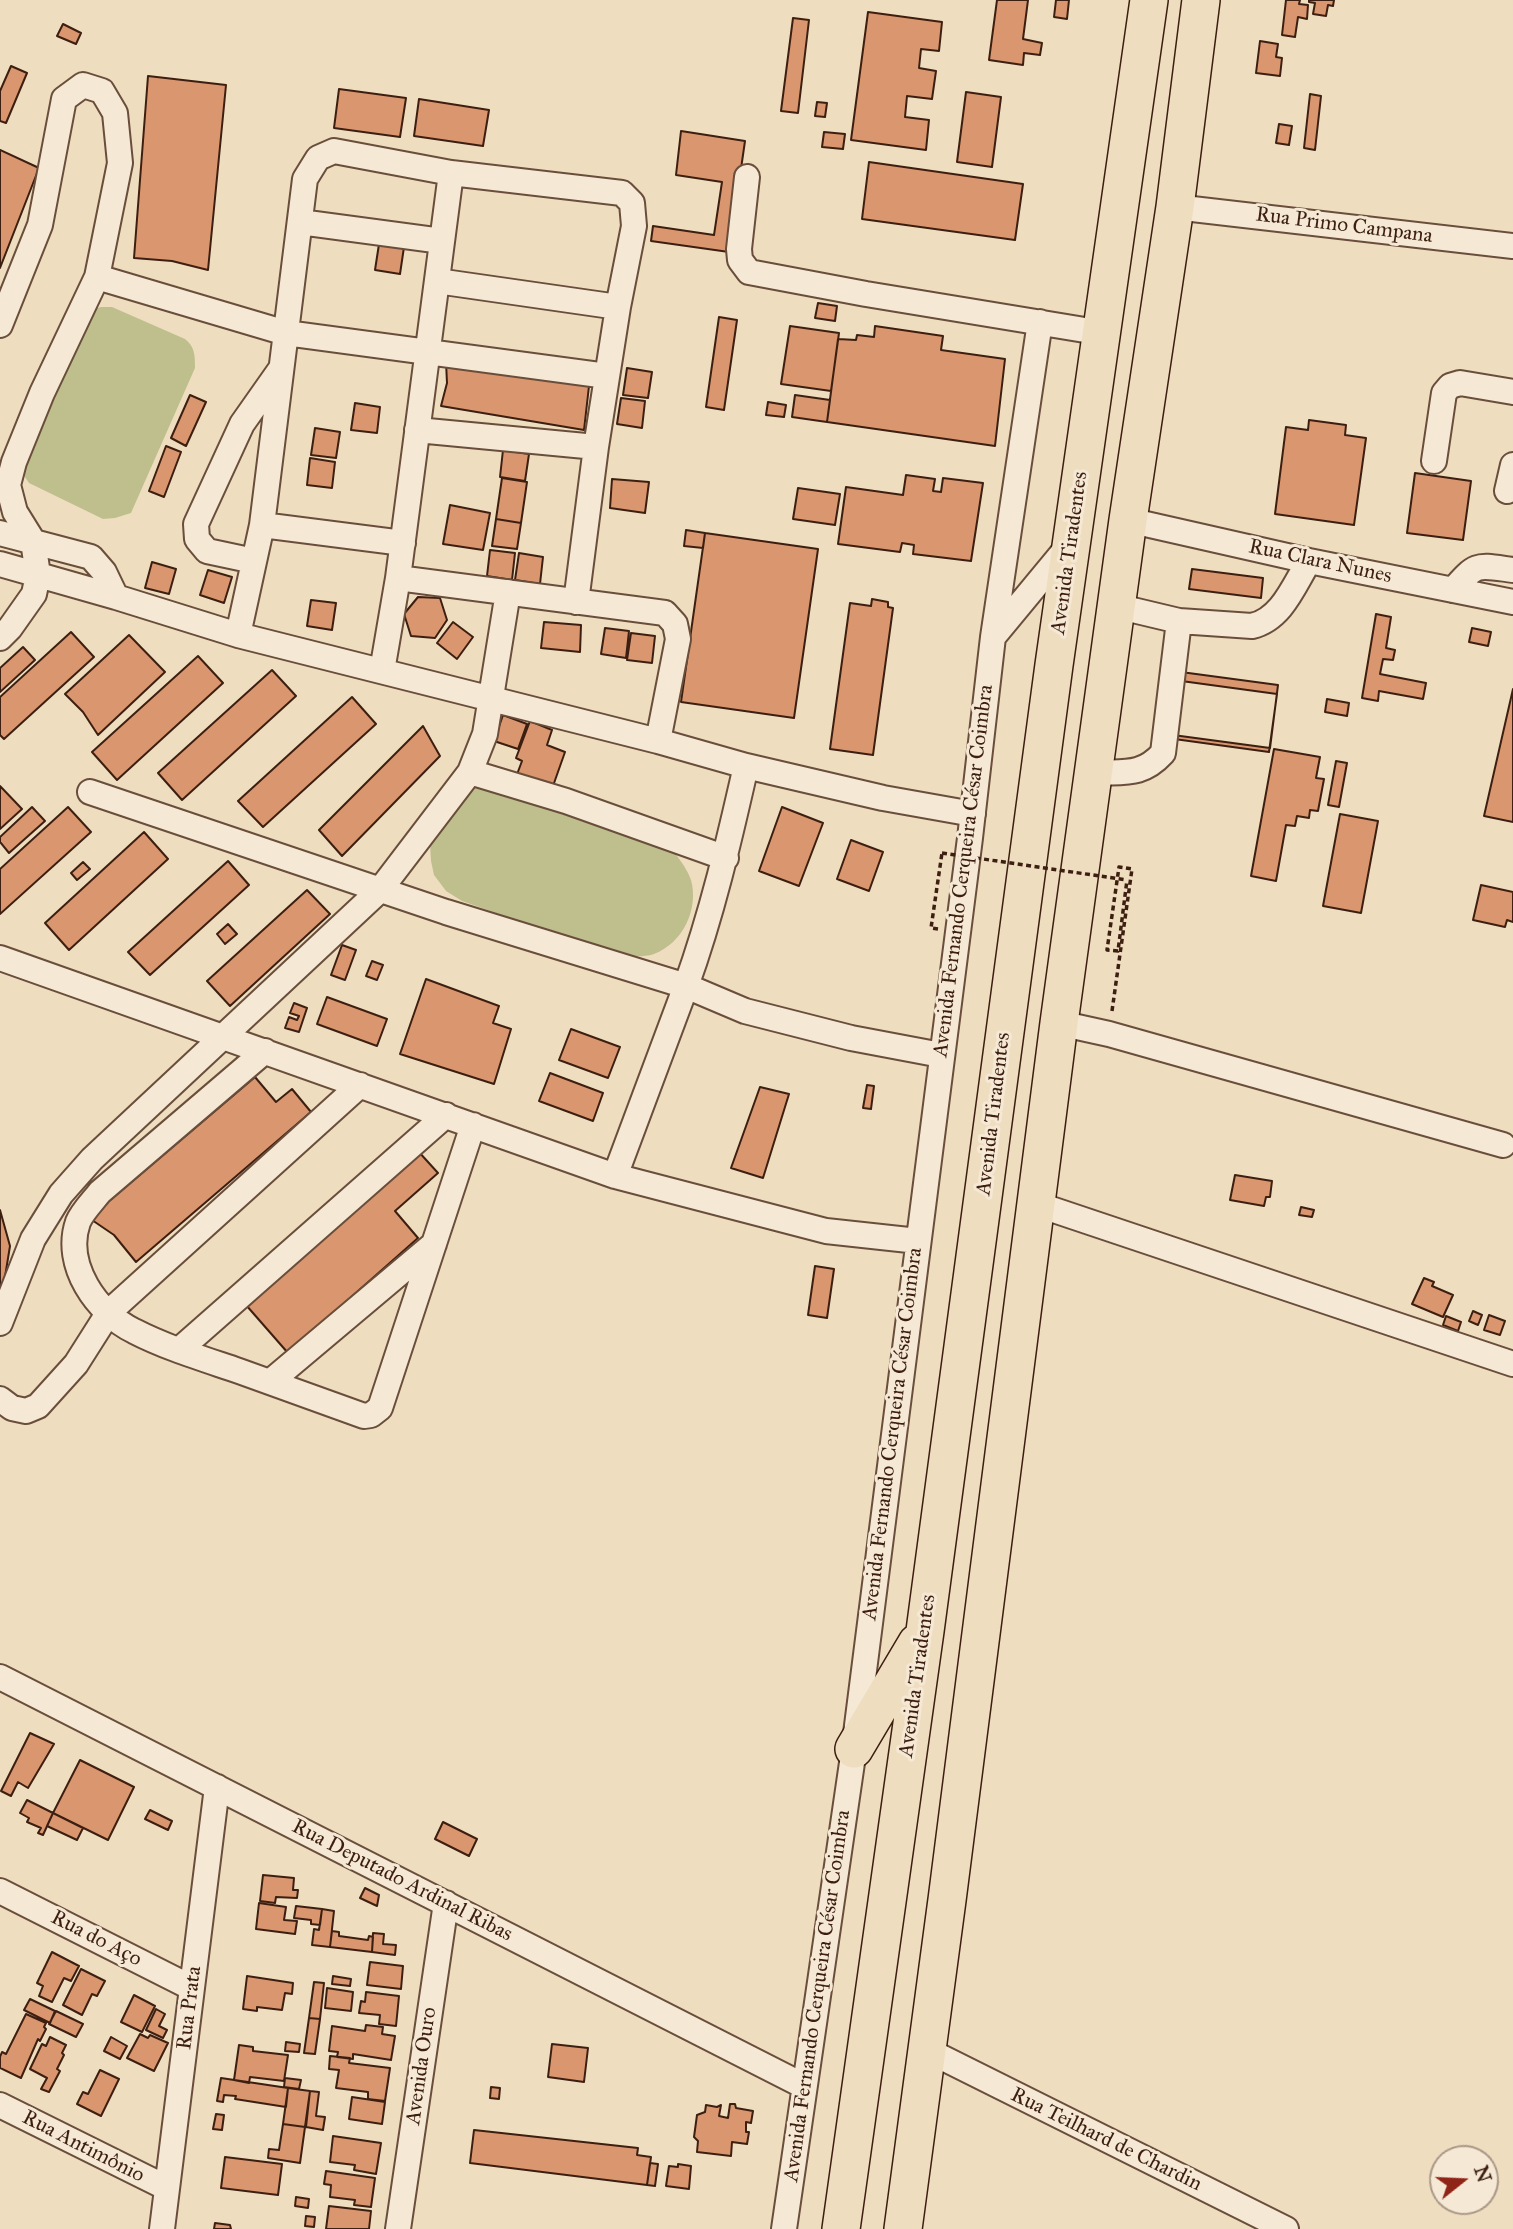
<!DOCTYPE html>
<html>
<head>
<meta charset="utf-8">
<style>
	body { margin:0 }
	#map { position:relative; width:1513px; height:2229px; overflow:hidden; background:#efddbf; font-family:"IM FELL Great Primer",serif }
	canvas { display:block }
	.north { position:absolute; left:1429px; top:2145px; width:70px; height:70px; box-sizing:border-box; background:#f5e9d5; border:2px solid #ab9887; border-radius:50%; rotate:72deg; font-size:19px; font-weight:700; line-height:28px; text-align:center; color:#3d1f11 }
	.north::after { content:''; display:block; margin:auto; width:24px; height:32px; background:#8f2418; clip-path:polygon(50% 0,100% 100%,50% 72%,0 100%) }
</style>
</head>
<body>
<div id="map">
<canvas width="1513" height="2229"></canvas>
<div class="north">N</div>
</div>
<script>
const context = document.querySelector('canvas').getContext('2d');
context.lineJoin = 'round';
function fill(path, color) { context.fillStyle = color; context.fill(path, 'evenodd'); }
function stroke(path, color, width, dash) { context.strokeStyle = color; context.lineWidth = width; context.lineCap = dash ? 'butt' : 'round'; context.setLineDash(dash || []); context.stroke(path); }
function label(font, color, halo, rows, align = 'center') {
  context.font = font + ' "IM FELL Great Primer",serif'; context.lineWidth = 6; context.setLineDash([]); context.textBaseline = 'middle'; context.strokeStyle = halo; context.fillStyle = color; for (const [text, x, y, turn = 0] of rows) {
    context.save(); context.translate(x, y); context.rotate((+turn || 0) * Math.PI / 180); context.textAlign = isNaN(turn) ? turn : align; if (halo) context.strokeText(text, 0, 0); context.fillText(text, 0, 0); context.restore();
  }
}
const green = new Path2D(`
	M101 307H112L185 339C195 347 195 355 195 368L131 513 115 518 103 519 29 483 21 471 91 310Z
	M498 786 674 852C681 861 687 869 691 880 699 909 683 943 654 954 642 958 628 956 615 955L462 901 446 891 434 875 431 861 430 843 465 792 479 787Z`);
const building = new Path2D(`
	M997 0H1028L1023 39 1042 43 1040 55 1024 53 1023 65 989 60Z
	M1056 0H1069L1067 19 1054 17Z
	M1286 0H1300L1299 4 1308 5 1307 19 1298 17 1295 37 1282 35Z
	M1309 0H1334L1333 6 1328 5 1326 16 1313 14 1315 3 1309 2Z
	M868 12 942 22 939 51 921 49 919 68 936 71 932 99 907 96 905 117 929 120 926 150 851 140Z
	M793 18 809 20 798 113 781 111Z
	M63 24 81 33 76 44 57 36Z
	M1260 41 1278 44 1276 57 1282 58 1280 76 1256 73Z
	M11 66 27 73 6 123 0 121V91Z
	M148 76 226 85 208 270 172 261 134 258Z
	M339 89 406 98 400 137 334 128Z
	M966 92 1001 97 992 167 957 162Z
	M1310 94 1321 96 1315 150 1304 148Z
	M419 99 489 110 483 146 414 136Z
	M817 102 827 103 825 117 815 116Z
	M1279 124 1292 126 1289 145 1276 143Z
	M681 131 745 141 729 252 651 241 653 226 714 235 722 182 676 175Z
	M824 132 845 134 843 149 822 147Z
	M0 150 39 168 0 268Z
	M869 162 1023 184 1015 240 862 219Z
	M379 244 404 247 400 274 375 270Z
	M818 303 837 306 835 321 815 318Z
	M719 317 737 320 724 410 706 407Z
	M790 326 839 333 831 391 781 384Z
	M875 326 943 336 941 350 1005 359 995 446 827 422 838 339 856 340 857 335 874 337Z
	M446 362 589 386 584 430 441 406 447 383Z
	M627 368 652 372 648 398 623 395Z
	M190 395 206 402 186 446 171 438Z
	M795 395 830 400 827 422 792 417Z
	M621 398 645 401 642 428 617 424Z
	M768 402 786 405 784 417 766 415Z
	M355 403 380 407 377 433 351 430Z
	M1309 420 1346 425 1345 435 1366 438 1354 525 1275 514 1286 427 1308 430Z
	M315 428 340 432 336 458 311 455Z
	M166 446 181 452 164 497 149 491Z
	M503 450 529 454 525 481 500 477Z
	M310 458 335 462 332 488 307 485Z
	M1415 473 1471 481 1463 540 1407 533Z
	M906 475 935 479 933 491 941 492 943 478 983 483 971 561 913 554 914 545 902 543 900 552 838 544 846 487 903 495Z
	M502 478 527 482 521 523 496 519Z
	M612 479 649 482 645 513 610 508Z
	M798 488 840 494 835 525 793 519Z
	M450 505 490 513 483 550 443 544Z
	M496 519 521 523 517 549 492 546Z
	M686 530 705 533 703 548 684 546Z
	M705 533 818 549 794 718 681 702Z
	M490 550 515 553 512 580 487 576Z
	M519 553 543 557 540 584 515 580Z
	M152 562 176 569 169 594 145 588Z
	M1192 569 1263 578 1261 598 1189 589Z
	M208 570 232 577 224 603 200 595Z
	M418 597 440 598 447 620 435 638 411 636 404 614Z
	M872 599 888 602V607L893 608 873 755 830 749 850 603 871 606Z
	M311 600 336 603 332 630 307 626Z
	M1376 614 1391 617 1386 648 1395 650 1393 660 1383 659 1380 674 1426 683 1423 699 1379 691 1378 701 1362 698Z
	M453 622 473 637 457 659 437 643Z
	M544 622 581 625 580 652 541 648Z
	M605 628 629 631 626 658 601 654Z
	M1472 628 1491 632 1488 646 1469 642Z
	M71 632 94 657 4 739 0 735V697Z
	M631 633 655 636 652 663 627 660Z
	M129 635 165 672 98 735 83 712 65 694Z
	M23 647 35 660 0 692V668Z
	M198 656 223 683 117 780 92 752Z
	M272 670 296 696 182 800 158 773Z
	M1181 672 1278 685 1270 748 1173 735Z
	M1174 680 1277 694 1269 752 1167 738Z
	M1513 689V822L1484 816Z
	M352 697 376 724 263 827 238 801Z
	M1327 699 1349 703 1347 716 1325 712Z
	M503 715 527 724 518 749 494 741Z
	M530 721 552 730 547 745 565 752 553 786 516 777 522 761 516 758Z
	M423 726 440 756 342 856 319 830Z
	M1274 749 1320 757 1316 778 1324 779 1318 811 1310 810 1309 818 1297 816 1295 826 1286 825 1276 881 1251 876Z
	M1336 761 1347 763 1339 807 1328 805Z
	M0 786 22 809 0 829Z
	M32 807 45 821 9 853 0 842V837Z
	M68 807 91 832 0 914V869Z
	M782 807 823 823 799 886 759 871Z
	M1340 814 1378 821 1361 913 1323 906Z
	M144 832 168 859 69 950 45 923Z
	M851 840 883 852 869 891 837 879Z
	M228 861 249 885 150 975 128 952Z
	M83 862 90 869 77 880 71 873Z
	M1481 885 1513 892V922L1507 920 1505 927 1473 920Z
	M307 890 330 914 230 1006 207 981Z
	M228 924 237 934 225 944 217 934Z
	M342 945 356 950 345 980 331 975Z
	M372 961 383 965 377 980 366 976Z
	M426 979 499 1006 493 1023 511 1029 494 1084 400 1054Z
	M327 997 387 1019 377 1046 317 1024Z
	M294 1003 307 1008 299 1032 285 1028 289 1017 297 1020 299 1016 290 1013Z
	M571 1029 620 1047 608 1078 559 1060Z
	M550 1073 603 1093 593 1121 539 1101Z
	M255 1077 276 1102 292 1089 311 1112 136 1262 114 1235 89 1218Z
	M867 1085 874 1086 871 1109 863 1108Z
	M760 1087 789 1094 763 1178 731 1168Z
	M418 1151 438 1173 395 1211 418 1238 288 1353 246 1305Z
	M1235 1175 1272 1181 1270 1197H1266L1264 1206 1230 1200Z
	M1301 1207 1314 1210 1312 1217 1299 1215Z
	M0 1210 10 1246 4 1283 0 1293Z
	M815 1266 834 1269 827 1318 808 1315Z
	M1424 1278 1434 1282 1432 1286 1453 1295 1443 1317 1412 1304Z
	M1473 1311 1482 1315 1478 1325 1469 1321Z
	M1489 1315 1505 1321 1500 1335 1484 1330Z
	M1446 1316 1461 1322 1458 1331 1443 1325Z
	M30 1733 54 1744 28 1788 18 1782 11 1796 1 1791Z
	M80 1760 134 1787 108 1840 53 1813Z
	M27 1800 53 1813 43 1835 38 1833 41 1828 27 1822 29 1818 20 1813Z
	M150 1810 172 1821 168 1830 145 1819Z
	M53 1813 83 1828 77 1840 47 1826Z
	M443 1822 477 1839 469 1856 435 1839Z
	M263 1875 294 1878 293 1890H298L297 1898 276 1897 275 1903 260 1901Z
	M365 1888 379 1895 377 1906 360 1898Z
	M259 1903 286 1907 284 1920 297 1921 295 1934 256 1929Z
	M296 1906 322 1909 320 1925 311 1924V1920L294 1918Z
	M322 1909 334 1911 330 1947 312 1945 314 1929 319 1930Z
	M332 1931 339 1932V1936L368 1940 369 1936 373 1937 372 1952 330 1947Z
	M373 1933 384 1934 383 1944 396 1945 395 1955 372 1952Z
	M52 1952 79 1966 71 1981 64 1978 52 2002 39 1996 43 1986 37 1983Z
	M370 1962 403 1966 401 1989 367 1985Z
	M81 1969 105 1981 97 1996 92 1994 82 2015 63 2005Z
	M247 1976 293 1983 292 1994 285 1993 282 2010 257 2007V2011L243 2009Z
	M333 1976 351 1979 350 1986 332 1984Z
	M314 1982 324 1983 320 2019 309 2018Z
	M327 1988 353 1992 351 2011 325 2008Z
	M366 1992 399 1996 396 2026 379 2024 380 2015 359 2013 361 2001 365 2002Z
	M134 1995 155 2006 142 2032 121 2022Z
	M30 1999 55 2011 50 2023 24 2010Z
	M156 2009 165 2014 159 2026 167 2030 163 2038 146 2030Z
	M56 2011 83 2024 76 2037 49 2024Z
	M26 2014 46 2023 44 2027 46 2029 40 2041 38 2039 21 2078 0 2068V2057L2 2052 6 2054Z
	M309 2018 320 2019 315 2054 304 2053Z
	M366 2025 383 2027 382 2034 395 2036 391 2060 353 2054V2059L337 2057 338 2052 329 2051 332 2026 365 2031Z
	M140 2034 148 2038 150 2035 168 2043 154 2071 127 2058Z
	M50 2037 66 2045 62 2053 64 2055 57 2069 60 2071 49 2092 41 2089 47 2078 30 2069 42 2044 46 2046Z
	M111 2037 127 2046 120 2059 104 2051Z
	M286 2042 300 2044 299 2052 285 2051Z
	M552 2044 588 2048 584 2082 548 2077Z
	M239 2045 253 2047V2051L288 2055 284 2081 250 2077 249 2083 234 2080Z
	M330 2056 350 2058 349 2063 390 2068 385 2101 368 2099V2092L336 2088 339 2070 329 2069Z
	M100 2070 119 2079 101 2116 77 2104 83 2092 88 2094Z
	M221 2078 288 2088 286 2107 235 2099 236 2096 224 2095 223 2102 217 2101Z
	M285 2078 301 2080 299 2089 284 2087Z
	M491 2087 500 2088 499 2099 490 2098Z
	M288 2088 310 2091 305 2127 283 2124Z
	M310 2091 319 2092 316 2116 325 2117 323 2130 306 2127Z
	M352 2097 385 2102 382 2124 349 2119Z
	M730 2104H735L736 2108 753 2111 751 2123 746 2122V2132H749L747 2144 732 2142 731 2156 697 2152 698 2141 694 2137 697 2115 705 2112 706 2105 717 2107 721 2105 719 2116 728 2118Z
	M216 2114 224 2115 222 2130 213 2129Z
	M283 2124 305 2127 300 2163 268 2158 269 2149 279 2150Z
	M474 2130 638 2148 637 2155 651 2157 647 2185 470 2163Z
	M333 2136 381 2143 376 2174 354 2170 355 2165 330 2162Z
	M225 2157 282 2164 278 2195 221 2188Z
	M650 2163 658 2164 655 2186 647 2185Z
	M678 2164 691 2166 689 2189 666 2186 669 2166 678 2167Z
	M326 2171 375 2178 371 2207 354 2205 355 2200 330 2197 331 2185 324 2184Z
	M296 2197 309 2199 308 2208 295 2206Z
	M329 2206 371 2211 369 2229H326Z
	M306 2216 315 2217 314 2227 305 2226Z
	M215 2223 230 2225 231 2229H214Z`);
const path = new Path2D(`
	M938 929 931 928 942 853
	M1112 1011 1132 869 1119 867 1107 950 1118 951 1127 880`);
const minor = new Path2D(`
	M451 173 398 578 665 613 675 624 678 639 658 741
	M747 177 739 249 740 260 749 272 866 294 1103 333
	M1175 207 1513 246
	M300 222 442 241
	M97 277 286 333 607 376
	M437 281 618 307
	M0 325 40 225 64 99 83 85 102 91 115 113 120 163 97 277 42 393 14 462 8 485 15 512 33 541 38 575 34 594 10 628 0 638
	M417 430 596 447
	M1434 461 1444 393 1450 386 1460 383 1513 392
	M1507 491 1513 465
	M1128 520 1309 561 1513 602
	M262 525 403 543
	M0 533 91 557 104 572 116 597
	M254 561 207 551 197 539 196 524 242 424 280 370
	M0 564 116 597 238 635 658 741 746 766C729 841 712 914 686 986L745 1011 851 1038 941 1055
	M1453 590C1477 562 1477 565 1513 570
	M1116 606 1179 621 1252 626C1282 619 1294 585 1309 561
	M238 635 262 525 305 179 318 158 334 151 451 173 622 193 632 203 634 226 618 307 596 447 576 602
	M993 637 1070 544
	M382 671 398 578
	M746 766 883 798 973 814
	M470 772 566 801 726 858
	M1094 773C1124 771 1141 777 1163 753L1179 621
	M90 792 446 912 686 986 615 1176
	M0 958 615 1176 826 1231 918 1241
	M1059 1023 1109 1034 1503 1145
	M265 1051 100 1192C93 1201 82 1212 78 1222 63 1265 97 1313 134 1331 167 1348 204 1359 239 1371 280 1386 322 1401 364 1416L371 1415 380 1408 473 1125
	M1036 1204 1513 1364
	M0 1323 33 1239 61 1194 92 1159 380 890 470 772 485 734 508 592
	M179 1350 446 1115
	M270 1382 434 1244
	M0 1399 12 1408 26 1411 38 1406 76 1364 109 1312 360 1085
	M0 1677 804 2086
	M0 1891 192 1988
	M927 2050 1286 2229
	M0 2105 167 2188
	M162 2229 217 1787
	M398 2229 446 1903
	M784 2229 854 1749 970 838 993 637 1040 322`);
const highway = new Path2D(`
	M854 1749 917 1643
	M841 2229 925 1631 1054 665 1149 0
	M903 2229 947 1900 1059 1023 1128 520 1175 207 1201 0`);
const pathBridge = new Path2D(`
	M942 853 1127 880`);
const streetNames = [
	["Rua Primo Campana",1344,226,7],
	["Avenida Tiradentes",1070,553,-82],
	["Rua Clara Nunes",1320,562,12],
	["Avenida Fernando Cerqueira César Coimbra",964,871,-83],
	["Avenida Tiradentes",994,1114,-83],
	["Avenida Fernando Cerqueira César Coimbra",893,1434,-83],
	["Avenida Tiradentes",918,1676,-82],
	["Rua Deputado Ardinal Ribas",402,1881,27],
	["Rua do Aço",96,1939,27],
	["Avenida Fernando Cerqueira César Coimbra",818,1996,-82],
	["Rua Prata",190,2008,-83],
	["Avenida Ouro",422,2066,-82],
	["Rua Teilhard de Chardin",1106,2140,26],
	["Rua Antimônio",83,2147,27]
];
fill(green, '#bfbf8e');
fill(building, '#da966f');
stroke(building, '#3d1f11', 2);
stroke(minor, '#6a4e3c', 28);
stroke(highway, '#3d1f11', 40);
stroke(path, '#3d1f11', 3.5, [5, 3.5]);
stroke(minor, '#f5e9d5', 24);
stroke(highway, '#efddbf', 37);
stroke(pathBridge, '#3d1f11', 3.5, [5, 3.5]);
label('21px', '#3d1f11', '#f5e9d5', streetNames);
</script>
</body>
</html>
